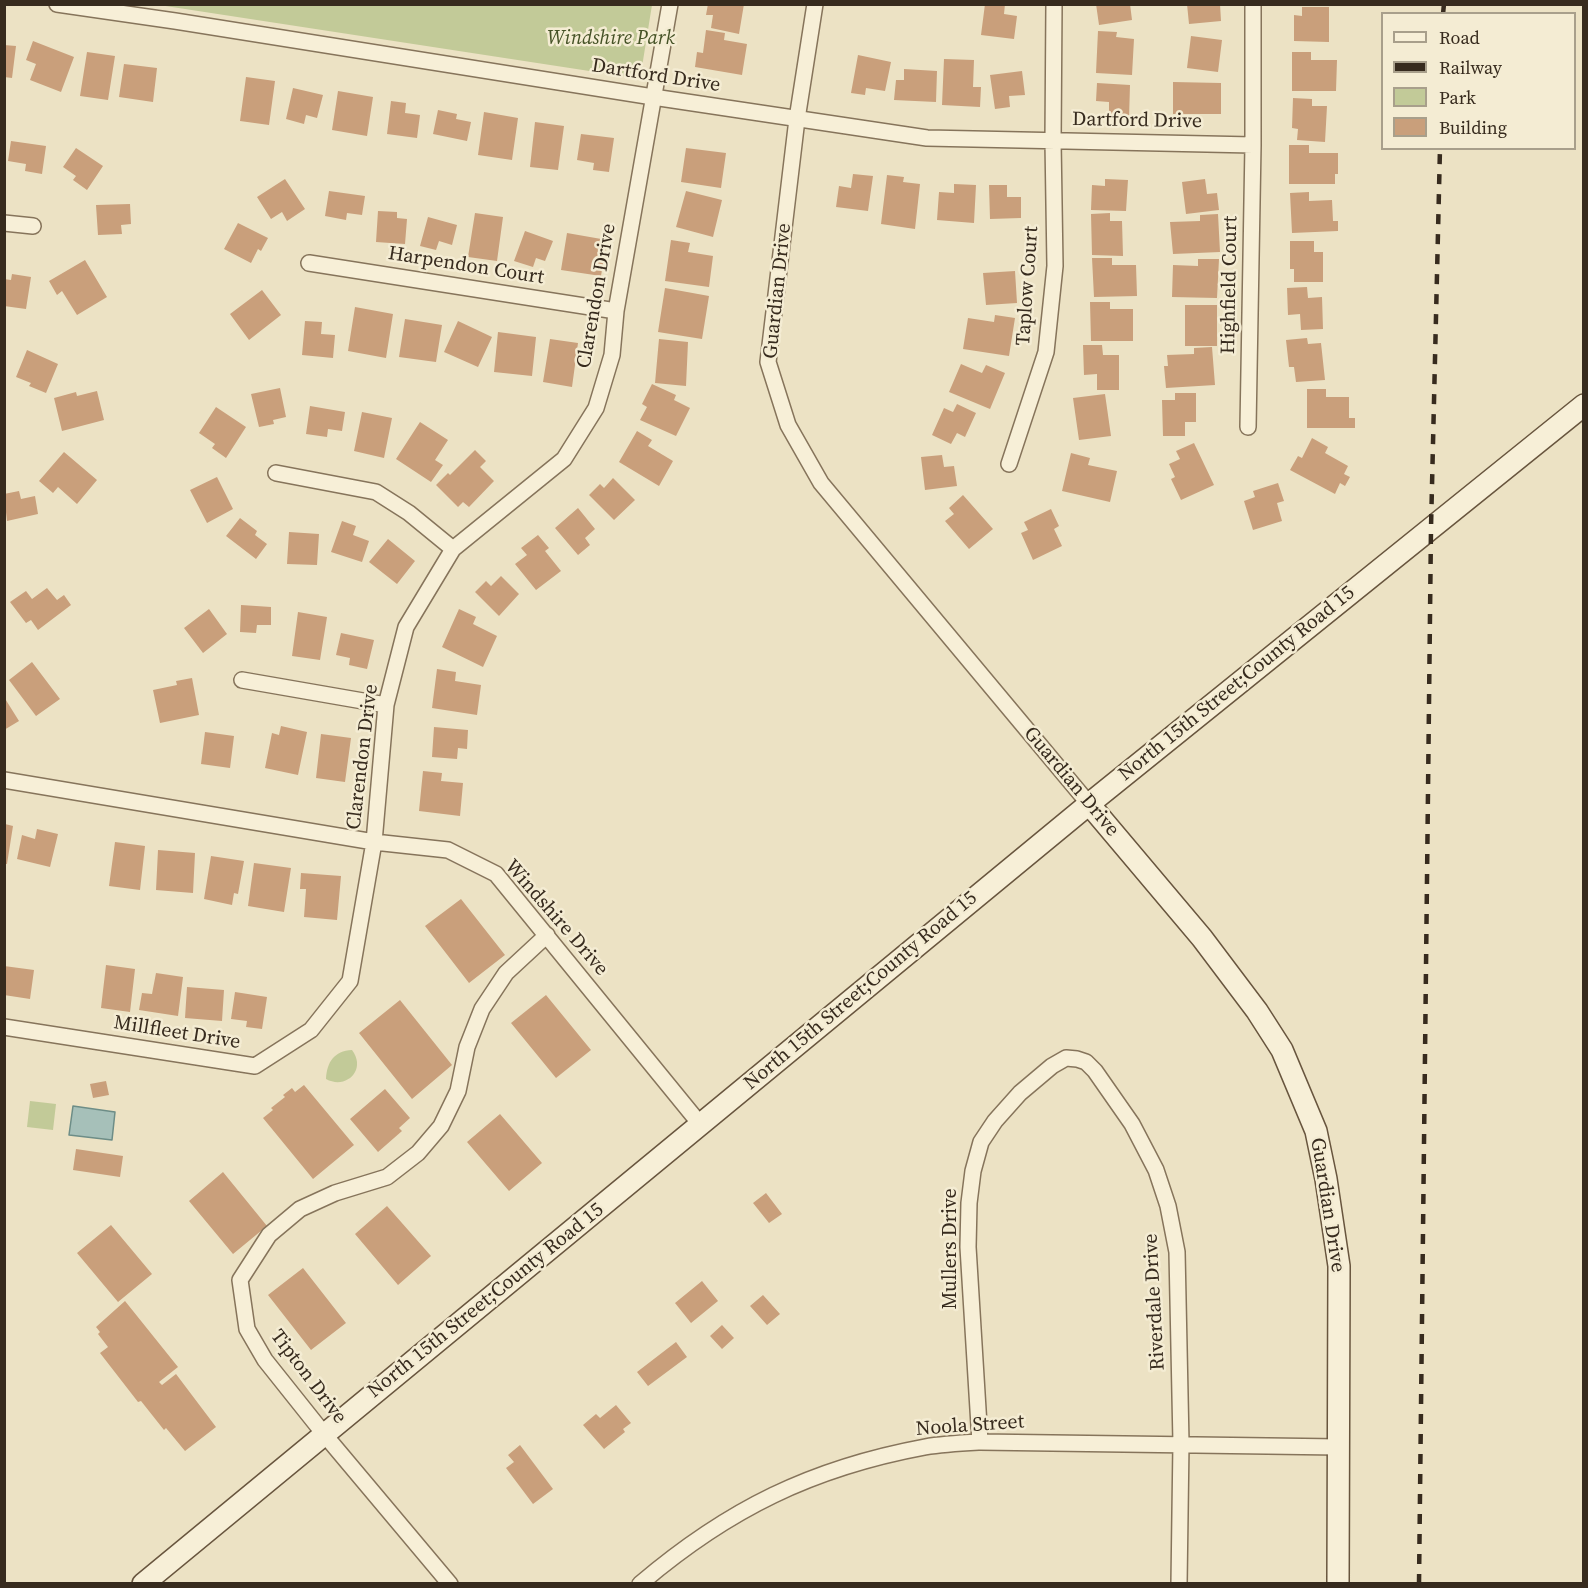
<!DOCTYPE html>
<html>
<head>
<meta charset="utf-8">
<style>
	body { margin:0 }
	#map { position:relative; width:1588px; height:1588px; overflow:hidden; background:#ece2c4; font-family:"Source Serif 4",serif }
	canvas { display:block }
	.frame { position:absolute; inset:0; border:6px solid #372b1e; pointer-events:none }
	.legend { position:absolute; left:1381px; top:12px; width:195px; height:138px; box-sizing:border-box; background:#f4ecd3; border:2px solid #a89f8b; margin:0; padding:8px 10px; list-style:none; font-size:18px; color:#372b1e }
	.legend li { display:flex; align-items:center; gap:12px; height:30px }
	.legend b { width:30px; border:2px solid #a89f8b }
</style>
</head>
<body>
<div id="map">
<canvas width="1588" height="1588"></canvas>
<div class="frame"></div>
<ul class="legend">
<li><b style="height:8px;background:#f7efd7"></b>Road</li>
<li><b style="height:8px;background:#372b1e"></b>Railway</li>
<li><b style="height:16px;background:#c2ca98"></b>Park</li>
<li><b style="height:16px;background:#c99f7b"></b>Building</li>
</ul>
</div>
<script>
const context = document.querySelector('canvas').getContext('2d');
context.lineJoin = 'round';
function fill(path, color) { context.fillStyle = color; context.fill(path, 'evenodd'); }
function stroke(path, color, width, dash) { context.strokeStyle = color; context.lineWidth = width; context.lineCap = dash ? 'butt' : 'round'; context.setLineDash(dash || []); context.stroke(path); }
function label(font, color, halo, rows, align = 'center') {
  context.font = font + ' "Source Serif 4",serif'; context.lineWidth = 5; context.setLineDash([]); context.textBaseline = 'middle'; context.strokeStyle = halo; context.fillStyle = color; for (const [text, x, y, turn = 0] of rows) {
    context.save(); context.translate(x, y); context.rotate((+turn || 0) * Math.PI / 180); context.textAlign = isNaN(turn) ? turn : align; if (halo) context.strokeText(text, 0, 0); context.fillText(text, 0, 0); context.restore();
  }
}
const green = new Path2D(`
	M159 5H652L641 73 635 78Z
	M352 1050C367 1070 346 1090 326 1079 327 1062 334 1051 352 1050Z
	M30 1101 56 1104 53 1130 27 1127Z`);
const water = new Path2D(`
	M73 1106 115 1112 112 1140 69 1135Z`);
const building = new Path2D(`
	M708 4H744L739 34 711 28 713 15H706Z
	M985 4H1005L1004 14 1017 16 1014 39 981 35Z
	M1096 4H1130L1132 20 1099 25Z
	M1187 4H1220L1221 21 1189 24Z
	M1302 7H1329V42L1294 41V15L1302 16Z
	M706 30 725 33 724 40 747 44 742 75 695 67 697 52 703 53Z
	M1098 31 1117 32 1116 37 1134 39 1132 75 1096 73Z
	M1191 36 1222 40 1218 72 1187 68Z
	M33 41 74 57 61 92 30 80 36 64 26 60Z
	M4 45 16 46 12 78 4 77Z
	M87 52 115 56 108 100 80 96Z
	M1292 52H1311V60H1337L1336 91H1292Z
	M858 55 891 62 885 91 866 88 865 95 851 93Z
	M944 59 974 60 973 87H981L980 107 942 105Z
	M124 64 157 68 153 102 119 97Z
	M904 69 937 71 936 102 894 100 896 80H904Z
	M1022 71 1025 95 1009 96 1010 107 995 109 990 75Z
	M246 77 275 81 269 125 240 121Z
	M1173 82 1221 83V114H1173Z
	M1097 83 1130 85 1129 119 1109 118V102L1096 101Z
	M293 88 323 95 317 118 306 115 304 124 286 119Z
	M338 91 373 97 367 136 332 130Z
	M1293 98 1312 99V106H1327L1325 142 1297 140 1298 129 1292 128Z
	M391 101 406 103 405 113 420 115 417 138 387 134Z
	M438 110 457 114 456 119 471 122 467 141 433 134Z
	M484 112 518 118 512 160 478 155Z
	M535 122 564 126 558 170 530 167Z
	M581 134 614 138 609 172 593 170 594 163 577 160Z
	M11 141 46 146 42 174 25 171 26 164 8 161Z
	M1289 145H1309V153H1338V174H1335V184H1289Z
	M76 148 103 166 87 190 73 180 76 176 63 167Z
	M686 148 726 153 721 188 681 182Z
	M853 174 873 176 868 211 836 207 839 186 851 188Z
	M887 175 904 177 903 182 920 184 915 229 881 224Z
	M285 179 305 209 287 221 282 212 271 219 257 197Z
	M1105 179 1128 180 1126 211 1091 210 1092 185 1105 186Z
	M1205 179 1207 194 1217 193 1219 210 1186 214 1182 182Z
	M954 184 976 185 974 223 937 220 939 192 954 193Z
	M989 185H1007V197H1021V218L990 219Z
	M329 191 365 196 362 215 347 213 346 220 325 216Z
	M686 191 722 200 713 237 676 227Z
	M1309 192V201L1332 200 1333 221H1338V231L1292 233 1290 193Z
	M130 204 131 224 121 225 122 234 98 235 96 205Z
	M378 211 397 212V218L407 219 405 244 376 242Z
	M475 213 503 217 497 261 468 257Z
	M1110 213V221H1122L1123 256 1092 255 1091 214Z
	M1218 214 1220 252 1173 254 1170 222 1200 221V215Z
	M428 217 457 225 452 245 439 241 436 250 420 246Z
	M238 223 268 238 261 251 258 249 251 263 224 249Z
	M525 231 553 241 545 261 536 258 533 267 514 261Z
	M567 233 607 240 601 276 561 270Z
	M671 240 690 243 688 252 713 256 709 287 665 281Z
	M1290 241H1314V252H1323V282H1294V269H1290Z
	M1092 258H1112V265H1136L1137 296 1094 297Z
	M1198 259H1219L1217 298 1172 297 1173 265 1198 266Z
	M85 260 107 297 77 315 62 291 57 295 49 281Z
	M1015 271 1017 303 986 305 983 273Z
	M12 274 31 277 26 309 4 306V279L11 280Z
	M1307 287 1308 298 1322 297 1323 329 1301 330 1300 314 1288 315 1287 288Z
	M665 288 709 296 702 339 658 332Z
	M262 290 281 315 249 340 230 314Z
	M1090 302H1110V309H1133V341H1091Z
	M1185 305H1217V346H1185Z
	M355 307 393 314 386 358 348 351Z
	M995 315 1015 318 1009 356 963 349 968 318 994 322Z
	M405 319 442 325 436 362 399 357Z
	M305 321 322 322 321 334 335 335 333 358 302 355Z
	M458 321 492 337 478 367 444 352Z
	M498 332 536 337 532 376 494 372Z
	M1307 338 1308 344 1321 343 1325 380 1296 382 1294 367H1289L1286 340Z
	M550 339 578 343 572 387 543 382Z
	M659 339 688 342 686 386 655 383Z
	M1083 345H1102L1103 355H1119V390H1097V374L1084 375Z
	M1212 347 1215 385 1166 388 1164 366H1168L1167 355 1194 354V348Z
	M27 350 58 364 46 393 29 386 31 383 16 377Z
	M961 364 982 373 986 365 1005 373 990 409 949 392Z
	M652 384 676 395 674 400 690 408 676 436 640 420 647 407 642 404Z
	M280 388 286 417 273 420 274 424 259 427 251 394Z
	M1307 389H1326V397H1349V418H1355V428H1307Z
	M97 391 104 420 62 431 54 398 76 392 77 396Z
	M1175 393H1196V422H1185V436H1163L1162 400H1175Z
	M1105 394 1111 436 1079 440 1073 398Z
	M957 404 976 413 965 437 957 433 951 444 932 435 944 408 953 412Z
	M310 406 345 412 342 431 328 429 327 437 306 434Z
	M216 407 246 427 226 458 212 448 215 444 199 433Z
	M362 412 392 418 384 458 354 451Z
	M420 422 448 440 435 460 443 465 431 482 396 459Z
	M637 431 652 440 648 446 673 461 659 486 619 462Z
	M1312 438 1328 447 1325 453 1348 466 1344 474 1350 477 1345 486 1340 483 1335 494 1290 470 1298 456 1302 458Z
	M1194 443 1214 485 1181 500 1171 479 1175 477 1169 464 1180 459 1176 451Z
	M475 450 486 461 480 467 494 481 469 507 463 502 458 507 436 485 448 473 450 475Z
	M64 452 97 480 77 504 58 487 53 493 39 481Z
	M1071 453 1090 458 1088 465 1117 471 1110 502 1062 491Z
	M942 455 944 467 954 466 957 486 925 490 921 457Z
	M217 477 233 509 207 523 190 490Z
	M613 478 635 500 614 520 589 495 600 484 604 488Z
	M1278 483 1284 501 1277 503 1282 521 1253 530 1244 501 1255 497 1253 491Z
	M19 491 21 499 35 496 38 514 7 521 4 494Z
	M963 495 993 529 969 549 945 521 954 514 949 508Z
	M578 508 595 529 585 538 590 545 578 555 555 528Z
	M1051 509 1059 526 1054 529 1062 546 1033 560 1021 533 1028 530 1024 522Z
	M240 518 257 531 255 535 267 544 256 559 226 536Z
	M342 521 356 526 353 535 369 541 362 562 331 552Z
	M289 532 319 534 317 565 287 564Z
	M538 535 549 548 545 551 561 571 536 590 515 564 527 555 521 548Z
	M388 539 415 561 397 584 369 562Z
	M501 576 519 594 499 616 475 592 486 581 491 586Z
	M47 588 57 600 64 595 71 605 38 630 31 620 26 623 10 602 26 591 32 599Z
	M241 605 271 607V625H257L256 633 240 632Z
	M209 609 227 634 203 653 184 628Z
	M459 609 476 617 473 624 497 636 483 667 442 647Z
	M298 612 327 617 320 660 292 656Z
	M341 633 374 640 367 669 349 665 350 658 336 655Z
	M32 662 60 699 36 716 9 680Z
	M437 669 456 672 455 681 481 685 477 715 432 708Z
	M192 678 199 715 160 723 153 690 177 685 176 681Z
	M4 697 19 721 4 730Z
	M281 726 307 732 298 775 265 768 272 733 279 735Z
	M434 727 468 730 467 749 458 748 457 759 432 757Z
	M205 732 234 736 230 768 201 764Z
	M321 734 351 738 345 782 316 778Z
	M423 771 442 773 441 781 463 783 460 816 419 811Z
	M5 824 13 826 7 864H5Z
	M37 829 58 834 50 867 17 859 22 835 35 839Z
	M115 842 145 846 140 890 109 886Z
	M158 850 195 853 193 893 156 890Z
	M211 856 244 861 238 894 234 893 232 905 204 899Z
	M254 863 291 868 284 912 248 906Z
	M301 873 341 876 337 920 304 917 306 889H300Z
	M461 899 505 955 469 983 425 926Z
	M106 965 135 969 130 1012 101 1008Z
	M4 966 34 970 30 999 4 995Z
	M156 973 183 977 178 1016 139 1010 142 993 152 994Z
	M187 987 224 990 222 1021 185 1018Z
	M235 992 267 997 262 1029 246 1027 247 1021 231 1019Z
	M546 995 591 1050 556 1078 511 1023Z
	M400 1000 452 1065 412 1099 359 1033Z
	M106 1081 109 1095 93 1098 90 1084Z
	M304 1085 354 1145 313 1179 263 1118 273 1110 271 1108 285 1097 283 1095 292 1088 295 1092Z
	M385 1089 410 1118 399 1128 402 1131 378 1152 350 1119Z
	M500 1114 542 1163 509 1191 467 1142Z
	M76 1149 123 1156 120 1177 73 1170Z
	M223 1172 267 1226 233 1254 189 1201Z
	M766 1193 782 1214 769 1223 753 1203Z
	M387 1206 431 1256 398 1285 355 1234Z
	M111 1225 152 1274 118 1302 77 1253Z
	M303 1268 346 1323 311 1350 268 1295Z
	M702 1281 718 1301 691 1323 675 1303Z
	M763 1295 780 1314 767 1325 750 1306Z
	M125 1301 178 1367 159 1382 162 1385 176 1374 216 1427 185 1451 166 1428 164 1430 141 1401 138 1402 100 1353 108 1347 98 1334 100 1332 96 1327Z
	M722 1325 734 1338 722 1349 710 1336Z
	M676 1342 687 1357 648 1386 637 1372Z
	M616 1405 631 1423 623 1429 625 1432 604 1449 583 1425 596 1414 600 1418Z
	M520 1445 553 1489 533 1504 506 1468 514 1462 508 1455Z`);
const street = new Path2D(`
	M57 4 175 21 653 97 927 138 1253 145
	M815 4 797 119 768 362 788 425 821 483 1089 804
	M4 223 33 226
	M309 263 616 311
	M1248 427 1253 145V4
	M1009 464 1046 352 1055 266 1053 141 1054 4
	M276 473 376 492 409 513 453 549
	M242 680 386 705
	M4 780 374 842 448 850 496 874 700 1124
	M4 1027 255 1066 311 1030 350 981 374 842 386 705 406 627 453 549 564 459 596 408 612 355 616 311 670 4
	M980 1442 968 1247 969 1203 973 1171 981 1142 995 1121 1020 1093 1052 1066 1066 1058 1077 1059 1086 1062 1095 1071 1132 1124 1156 1170 1168 1206 1177 1252 1181 1443 1179 1584
	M450 1584 324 1434 265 1360 247 1329 240 1280 269 1235 300 1209 335 1193 387 1177 418 1153 441 1126 458 1091 467 1047 482 1009 506 973 547 935
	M640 1584C728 1509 812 1468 925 1447 943 1444 962 1443 980 1442L1339 1447`);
const secondary = new Path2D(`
	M1089 804 1202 938 1257 1011 1282 1050 1316 1131 1326 1179 1339 1266 1338 1584
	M143 1584 1089 804 1584 405`);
const rail = new Path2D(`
	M1443 14 1444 4
	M1419 1584 1431 528 1440 148`);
const parkNames = [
	["Windshire Park",611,39]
];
const streetNames = [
	["Dartford Drive",656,76,9],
	["Dartford Drive",1137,121,1],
	["Harpendon Court",466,266,9],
	["Highfield Court",1230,285,-89],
	["Taplow Court",1028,286,-86],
	["Guardian Drive",778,291,-84],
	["Clarendon Drive",597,296,-80],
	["North 15th Street;County Road 15",1237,684,-39],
	["Clarendon Drive",363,757,-83],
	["Guardian Drive",1071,782,50],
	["Windshire Drive",556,918,49],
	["North 15th Street;County Road 15",861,991,-40],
	["Millfleet Drive",177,1033,9],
	["Guardian Drive",1327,1205,81],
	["Mullers Drive",951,1249,-90],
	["North 15th Street;County Road 15",486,1301,-39],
	["Riverdale Drive",1155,1302,-93],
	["Tipton Drive",308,1377,53],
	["Noola Street",970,1426,-4]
];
fill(green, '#c2ca98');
fill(water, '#a6c0b9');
stroke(water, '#6d8d87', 1.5);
fill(building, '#c99f7b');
stroke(street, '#86745b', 18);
stroke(secondary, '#68553e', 24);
stroke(street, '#f7efd7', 15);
stroke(secondary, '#f7efd7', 21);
stroke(rail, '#372b1e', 4.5, [10, 10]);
label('italic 20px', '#455226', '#f4ecd3', parkNames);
label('20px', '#372b1e', '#f4ecd3', streetNames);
</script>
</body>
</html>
